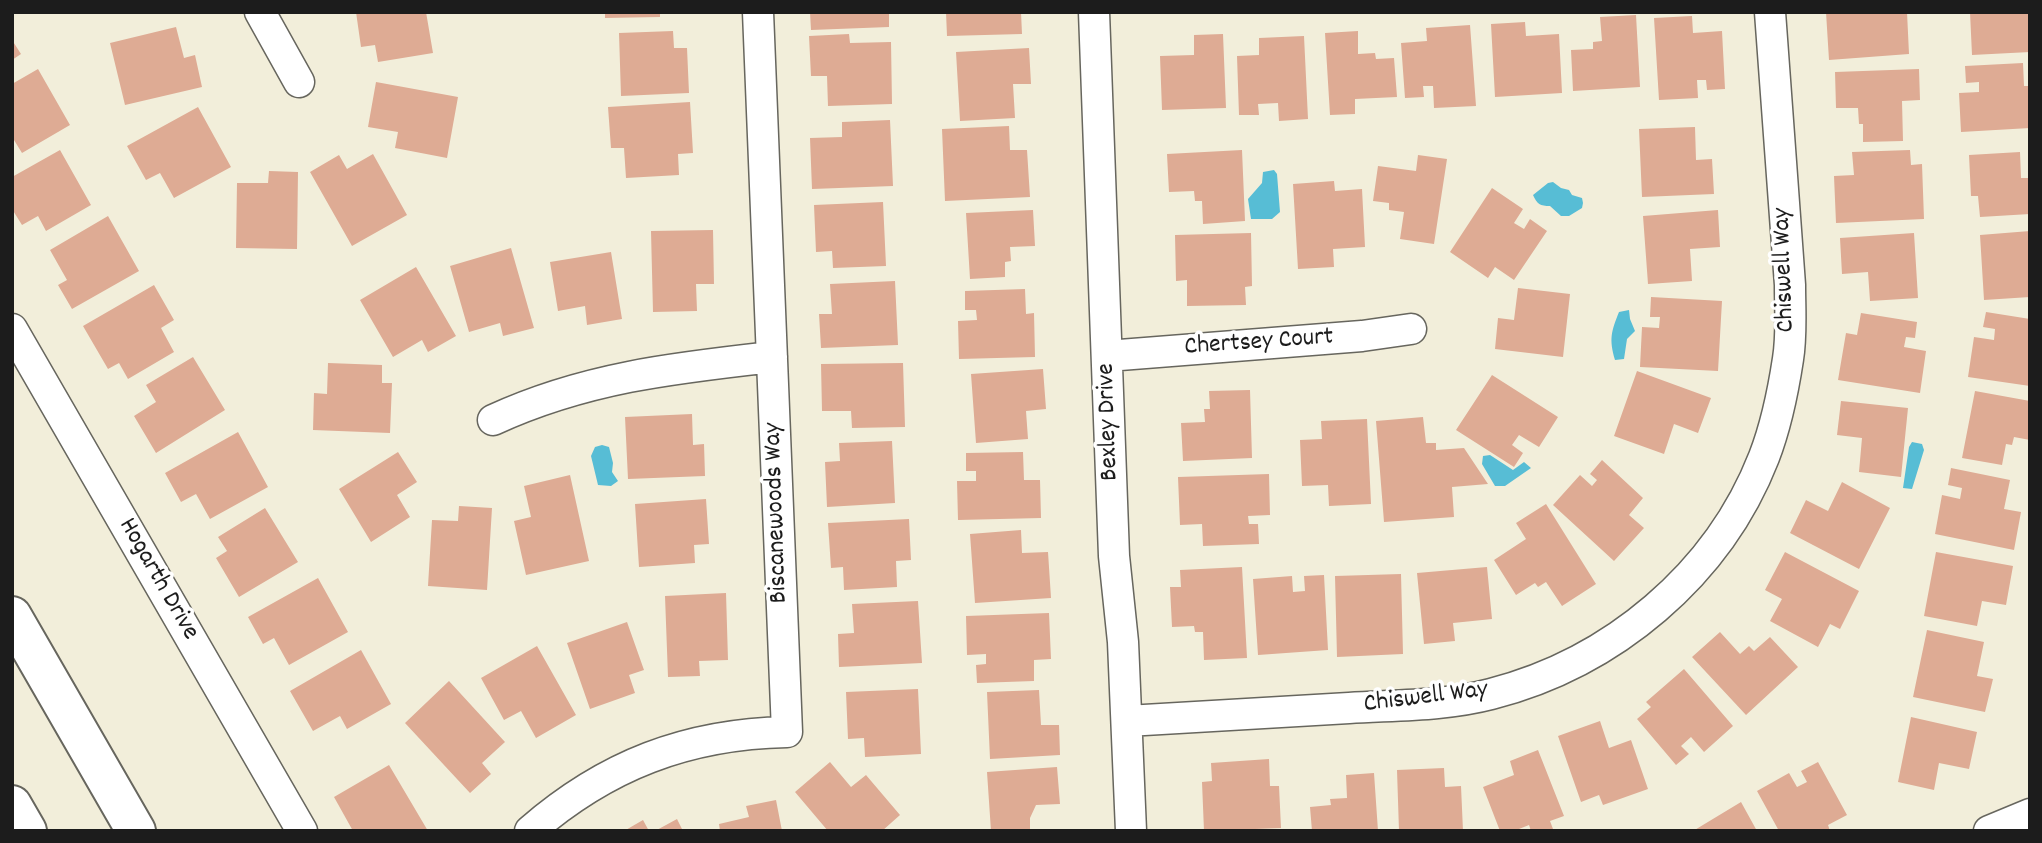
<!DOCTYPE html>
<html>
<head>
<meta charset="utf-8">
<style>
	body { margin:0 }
	#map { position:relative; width:2042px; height:843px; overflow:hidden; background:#f2eeda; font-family:Dekko,sans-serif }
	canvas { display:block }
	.frame { position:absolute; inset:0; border:14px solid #1c1c1c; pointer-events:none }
</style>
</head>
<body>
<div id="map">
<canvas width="2042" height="843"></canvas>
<div class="frame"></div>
</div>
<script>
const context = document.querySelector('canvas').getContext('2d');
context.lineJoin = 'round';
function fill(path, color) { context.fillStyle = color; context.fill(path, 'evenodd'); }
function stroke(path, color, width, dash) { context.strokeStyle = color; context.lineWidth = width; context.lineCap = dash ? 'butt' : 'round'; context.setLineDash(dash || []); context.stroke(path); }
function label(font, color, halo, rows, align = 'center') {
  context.font = font + ' Dekko,sans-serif'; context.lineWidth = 7; context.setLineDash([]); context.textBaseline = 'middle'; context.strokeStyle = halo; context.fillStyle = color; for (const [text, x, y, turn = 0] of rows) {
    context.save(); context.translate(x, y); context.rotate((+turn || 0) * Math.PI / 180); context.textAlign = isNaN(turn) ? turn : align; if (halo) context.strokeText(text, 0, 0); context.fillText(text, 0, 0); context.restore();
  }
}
const water = new Path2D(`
	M1274 170 1277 174 1280 212 1272 219H1251L1248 199 1262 183 1263 172Z
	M1553 182 1561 188 1569 190 1572 195 1582 198 1583 203 1582 208 1569 216H1561L1550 206C1540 206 1537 204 1533 195L1548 183Z
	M1629 310 1630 319 1635 331 1627 339 1624 359 1615 360C1609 339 1611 332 1619 312Z
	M1912 442 1922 444 1924 450 1912 489 1903 488 1909 447Z
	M602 445 609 447 613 463 612 472 618 481 611 486 598 485 591 456 595 447Z
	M1490 455 1513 470 1524 462 1531 468 1505 486H1495L1482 464 1483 456Z`);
const building = new Path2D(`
	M356 12H426L433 53 378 62 375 45 361 47Z
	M605 12H660V17L605 18Z
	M810 12H889V27L811 30Z
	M946 12H1021L1022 34 947 36Z
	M1826 12H1907L1909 54 1829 60Z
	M1970 12 2030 13V52L1972 55Z
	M1636 15 1640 87 1573 91 1571 50 1593 49V42L1602 41 1600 17Z
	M1692 16 1693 33 1722 31 1725 89 1707 90 1706 80H1697L1698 98 1659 100 1654 18Z
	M1525 22 1526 36 1559 34 1562 93 1495 97 1491 24Z
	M1470 25 1476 106 1434 108 1433 86H1423L1424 97 1405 98 1401 43 1427 41 1426 28Z
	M176 27 184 58 195 55 202 87 125 105 110 43Z
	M673 31 674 48H687L689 93 621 96 619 33Z
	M1358 31V54L1375 53 1376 59 1394 58 1397 97 1355 99V114L1330 115 1325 33Z
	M849 34 850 43 891 42 892 104 828 106 827 76H811L809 36Z
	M1223 34 1226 108 1162 110 1160 56 1194 55V35Z
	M1304 36 1308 119 1279 121 1278 103 1258 104 1259 115H1239L1237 56 1259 55V38Z
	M12 40 21 54 12 60Z
	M1029 48 1031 84H1013L1015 118 960 121 956 52Z
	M2023 63 2024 86H2030V128L1961 132 1959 93 1979 92V82L1966 83 1965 66Z
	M38 69 70 125 22 153 14 140 12 142V84Z
	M1919 69 1920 100 1902 101 1903 141 1863 142V124H1859L1858 108H1836L1835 72Z
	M376 82 458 97 447 158 395 148 398 132 368 127Z
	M690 102 693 153 678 154 679 175 626 178 624 148H611L608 107Z
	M198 107 231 167 174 198 160 173 146 180 127 146Z
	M890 120 893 186 812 189 810 138 842 137V122Z
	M1009 126 1010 150H1027L1030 197 945 201 942 129Z
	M1695 127 1696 160 1712 159 1714 194 1642 197 1639 129Z
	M60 150 91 205 46 231 38 216 22 225 12 209V177Z
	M1242 150 1245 221 1203 224 1202 201H1195L1194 191 1169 192 1167 154Z
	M1910 150 1911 165 1922 164 1924 219 1836 223 1834 176 1854 175 1852 152Z
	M2020 152 2021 178H2030V214L1980 217 1978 196H1971L1969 155Z
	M373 154 407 215 352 246 310 172 339 155 347 169Z
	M1418 155 1447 159 1434 244 1400 239 1404 212 1389 210V203L1373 201 1378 166 1416 171Z
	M269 171 298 172 297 249 236 248 237 183H268Z
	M1334 181 1335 191 1362 189 1365 247 1333 249 1334 267 1298 269 1293 184Z
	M1492 188 1523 209 1514 223 1524 229 1530 219 1547 231 1514 280 1495 267 1488 278 1450 252Z
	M883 202 886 266 833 268 832 251 816 252 814 205Z
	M1033 210 1035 246 1010 247 1011 261 1005 262V277L970 279 966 213Z
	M1718 210 1720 247 1690 249 1692 281 1648 284 1643 216Z
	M108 216 139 271 72 309 58 285 67 280 50 250Z
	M713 230 714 284H696L697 311 653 312 651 231Z
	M2030 231V297L1984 300 1980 235Z
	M1251 233 1252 286 1245 287 1246 305 1187 306V280L1176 281 1175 235Z
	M1914 233 1918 298 1870 301 1868 272 1842 274 1840 238Z
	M511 248 534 328 503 336 500 323 469 332 450 266Z
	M611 252 622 319 587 325 585 306 558 311 550 262Z
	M416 267 456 336 428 352 422 340 393 357 360 300Z
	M895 281 898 345 821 348 819 314H832L830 284Z
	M154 285 174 320 161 328 174 352 128 379 119 363 108 369 83 326Z
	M1518 288 1570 294 1563 357 1495 349 1498 318 1514 320Z
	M1025 289 1026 314 1034 313 1035 357 959 359 958 321 977 320 976 310H965V291Z
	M1651 297 1722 301 1718 371 1640 367 1642 327 1659 328 1660 317H1650Z
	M1986 312 2030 319V386L1968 377 1974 337 1994 340 1995 329 1983 327Z
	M1861 313 1917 322 1915 338 1906 337 1904 347 1926 351 1920 393 1838 380 1846 333 1857 335Z
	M193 357 225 410 156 453 134 416 156 402 146 385Z
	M328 363 382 365V383H392L390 433 313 430 314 393 327 394Z
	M903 363 905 427 852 428 851 411H822L821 364Z
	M1043 369 1046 409 1026 411 1028 439 976 443 971 374Z
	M1637 371 1711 398 1698 433 1674 424 1664 454 1614 436Z
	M1492 375 1558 417 1539 447 1519 435 1512 445 1523 453 1514 467 1456 430Z
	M1250 390 1252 458 1183 461 1181 423 1205 422 1204 409H1210L1209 391Z
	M1975 391 2030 401V440L2014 437 2012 445 2006 444 2002 465 1962 458Z
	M1841 401 1908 408 1901 477 1859 472 1862 438 1837 435Z
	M692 414 693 445 704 444 705 476 628 479 625 417Z
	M1423 417 1426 443H1436V450L1464 448 1488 484 1452 487 1454 517 1384 522 1376 421Z
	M1367 419 1371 504 1329 506 1328 485 1302 486 1300 440 1322 439 1321 421Z
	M238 432 268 487 210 519 196 494 181 502 165 473Z
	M892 441 895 503 827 507 825 462 840 461 839 443Z
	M398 452 417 482 397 495 410 517 371 542 339 489Z
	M1023 452 1024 480H1040L1041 518 958 520 957 481H976V471H966V453Z
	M1602 460 1643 498 1629 515 1644 528 1614 561 1553 505 1580 475 1592 486 1597 480 1590 474Z
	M1951 468 2010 480 2004 509 2021 512 2014 550 1935 534 1942 495 1960 499 1962 488 1948 485Z
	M1269 474 1270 515 1248 516 1249 524H1258L1259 544 1203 546 1202 524 1180 525 1178 477Z
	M570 475 589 561 526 575 514 521 531 517 524 486Z
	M1842 482 1890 508 1859 569 1790 533 1806 500 1828 511Z
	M706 499 709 544 694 545 695 563 639 567 635 504Z
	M1546 504 1596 584 1562 606 1546 582 1538 587 1535 583 1516 595 1494 560 1526 539 1516 523Z
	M459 506 492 508 487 590 428 586 432 520 458 521Z
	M265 508 298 562 239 597 216 558 227 551 218 537Z
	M909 519 911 560 896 561 897 587 844 590 843 567 831 568 828 523Z
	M1021 530 1022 553 1048 552 1051 598 975 603 970 534Z
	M1785 552 1859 591 1840 629 1830 624 1818 647 1770 621 1782 599 1765 590Z
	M1936 552 2013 566 2006 605 1982 601 1977 626 1924 616Z
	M1242 567 1247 658 1204 660 1203 632H1195L1194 626 1172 627 1170 587H1181L1180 570Z
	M1487 567 1492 619 1453 623 1455 641 1424 644 1417 573Z
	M1401 574 1403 654 1337 657 1335 576Z
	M1324 575 1328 650 1258 655 1253 579 1292 576 1293 592 1305 591 1304 576Z
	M318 578 348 632 289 665 274 638 263 644 248 617Z
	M726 593 728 660 699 661 700 676 668 677 665 596Z
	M918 601 922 663 839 667 838 634 854 633 852 604Z
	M1049 613 1051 659 1034 660V681L977 683 976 665 986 664V654L967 655 966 616Z
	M627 622 644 670 629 675 635 693 590 709 567 643Z
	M1927 630 1984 642 1977 676 1993 679 1985 712 1913 697Z
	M1720 632 1740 654 1749 646 1754 651 1770 637 1798 667 1746 715 1692 657Z
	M537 646 576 715 536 738 521 711 504 720 481 678Z
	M361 650 391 704 347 729 340 716 313 731 290 691Z
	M1684 669 1733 726 1704 752 1691 737 1681 746 1689 754 1676 765 1637 719 1651 707 1646 702Z
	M449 681 505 742 482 763 491 774 470 793 405 723Z
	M918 689 921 754 865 757 864 738 848 739 846 692Z
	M1039 690 1041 725H1059L1060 755 990 759 987 692Z
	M1911 717 1977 732 1969 769 1939 763 1934 790 1898 782Z
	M1600 721 1609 748 1631 740 1648 789 1603 805 1599 795 1581 802 1558 736Z
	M1538 750 1564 816 1550 821 1553 829 1548 831H1531L1529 825 1514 831H1500L1483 787 1514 775 1510 761Z
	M1269 759 1270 786H1279L1281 828 1204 831 1202 782 1212 781 1211 763Z
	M830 762 851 787 866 775 900 815 882 831H828L795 792Z
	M1818 762 1847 815 1828 825 1830 831H1779L1757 791 1789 773 1797 787 1807 782 1801 771Z
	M389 765 428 831H353L334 797Z
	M1057 767 1060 804 1036 805 1030 818V831H991L987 772Z
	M1444 768 1445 787 1461 786 1463 831H1399L1397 770Z
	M1374 773 1378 831H1312L1310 807 1331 805 1330 799 1347 798 1346 775Z
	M776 800 782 831H720L719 824 749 817 746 806Z
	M1741 802 1757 831H1693Z
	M677 819 683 831H655Z
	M643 820 649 831H624Z`);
const minor = new Path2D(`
	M260 12 299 82
	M1094 12 1114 556 1123 642 1131 831
	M12 329 302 831
	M1107 356 1362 336 1411 329
	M493 420C584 378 673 368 772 357
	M1127 721C1201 717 1275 712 1349 708 1396 705 1445 706 1491 694 1612 663 1718 575 1764 457 1776 426 1783 392 1788 359 1792 335 1790 310 1790 285L1770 12
	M530 831C606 765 687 734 787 732L758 12
	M1989 831 2030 814`);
const motorway = new Path2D(`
	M12 616 136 831
	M12 805 27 831`);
const streetNames = [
	["Chiswell Way",1786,270,-92],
	["Chertsey Court",1259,344,-4],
	["Bexley Drive",1110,422,-92],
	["Biscanewoods Way",778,513,-92],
	["Hogarth Drive",157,580,60],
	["Chiswell Way",1426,699,-7]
];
fill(water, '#57bdd5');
fill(building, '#deab94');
stroke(minor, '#67665e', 33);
stroke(motorway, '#67665e', 42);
stroke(minor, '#fff', 30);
stroke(motorway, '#fff', 38);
label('26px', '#1c1c1c', '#fff', streetNames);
</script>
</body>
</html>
